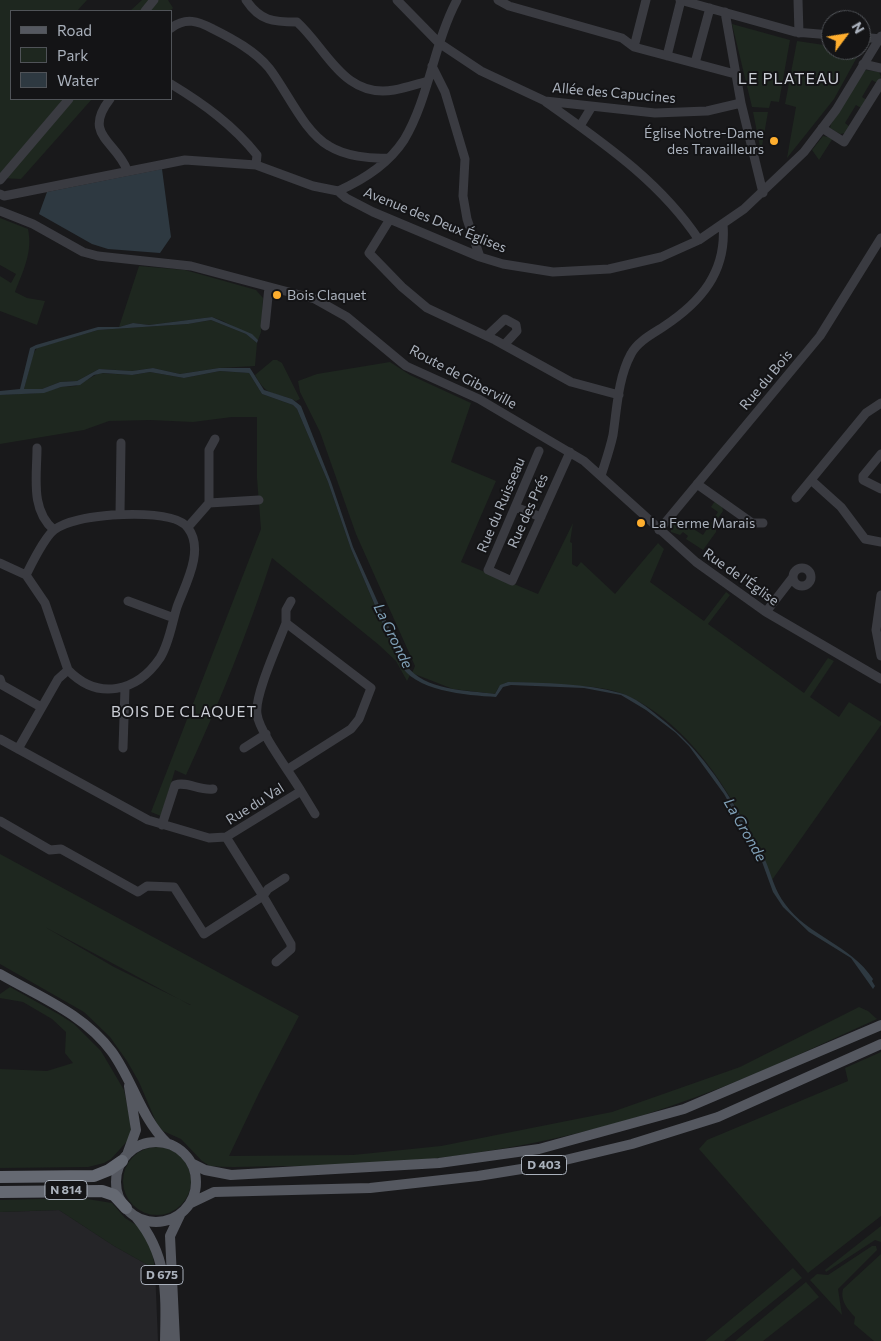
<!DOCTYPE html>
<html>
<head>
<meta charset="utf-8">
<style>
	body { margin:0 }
	#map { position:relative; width:881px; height:1341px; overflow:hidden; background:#19191b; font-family:Commissioner,sans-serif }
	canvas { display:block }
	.legend { position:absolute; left:10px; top:10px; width:162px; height:90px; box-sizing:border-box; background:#141416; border:1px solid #505358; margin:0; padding:6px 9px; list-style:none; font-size:15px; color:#aab1bc }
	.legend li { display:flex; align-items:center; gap:10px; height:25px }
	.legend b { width:25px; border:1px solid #505358 }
	.north { position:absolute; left:821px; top:10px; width:50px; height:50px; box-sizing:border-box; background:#141416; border:1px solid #505358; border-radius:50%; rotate:59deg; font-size:14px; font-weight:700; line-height:20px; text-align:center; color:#aab1bc }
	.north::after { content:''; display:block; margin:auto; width:18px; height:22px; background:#feae2e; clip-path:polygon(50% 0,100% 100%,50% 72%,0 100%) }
</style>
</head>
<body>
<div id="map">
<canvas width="881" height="1341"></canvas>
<ul class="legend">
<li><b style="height:6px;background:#555860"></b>Road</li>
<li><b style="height:14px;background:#1e271f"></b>Park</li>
<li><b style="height:14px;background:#2e3941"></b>Water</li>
</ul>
<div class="north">N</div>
</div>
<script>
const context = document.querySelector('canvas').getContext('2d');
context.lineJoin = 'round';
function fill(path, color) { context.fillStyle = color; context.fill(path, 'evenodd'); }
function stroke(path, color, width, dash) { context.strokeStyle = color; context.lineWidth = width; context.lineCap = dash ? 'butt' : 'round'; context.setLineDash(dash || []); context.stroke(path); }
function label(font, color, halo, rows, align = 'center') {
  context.font = font + ' Commissioner,sans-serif'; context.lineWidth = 4; context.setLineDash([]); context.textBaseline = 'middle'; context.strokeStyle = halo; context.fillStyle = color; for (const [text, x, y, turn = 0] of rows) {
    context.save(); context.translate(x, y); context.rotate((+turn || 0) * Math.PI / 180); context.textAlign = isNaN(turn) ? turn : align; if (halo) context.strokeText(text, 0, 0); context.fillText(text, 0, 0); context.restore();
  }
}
const built = new Path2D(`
	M59 1210 114 1246 155 1269 158 1341H0V1212Z`);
const green = new Path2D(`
	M0 0H87L77 11H11V99H92L21 179 0 178Z
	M142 0H168L173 8 170 11H130Z
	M732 24 790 40 779 102 771 101 769 108 752 107Z
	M797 41 831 46V50H861L834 99 787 158 796 107 785 104Z
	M866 70 879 72 881 77 877 83 872 80 862 97 867 100 861 108 856 105 845 123 850 127 846 133 840 134 830 128 831 124 862 73Z
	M753 112H768L761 152Z
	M823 136 833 138 819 160 812 150Z
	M0 218 28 229C33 252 23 271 15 292L27 298 45 301 37 325 0 311V276L11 283 16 274 0 265Z
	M139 266 185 270 256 290 263 298 261 332 258 340 223 321 212 317 149 325 133 323 119 327Z
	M211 320 246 334 257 343 255 366 219 368 180 374 153 368 132 371 99 369 77 381 60 382 42 389H24L33 354 37 348 98 330 188 324Z
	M273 360H277L282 363 300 399 296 401C275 391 268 399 255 375Z
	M390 362 410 375 471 403 451 462 496 481 461 562 538 594 573 523 570 542 572 543V564L577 567 581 562 615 594 658 543 664 549 650 582 704 621 726 592 730 595 708 624 804 693 828 658 834 661 810 697 839 717 849 702 881 722V725L772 880C742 812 700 730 628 696 604 685 576 686 551 685 535 684 520 681 505 683L498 688 495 694 453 689 412 673 415 666 356 534 320 432 300 392 298 381 317 374Z
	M220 371 249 373 262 394 293 405 297 409 328 482 351 549 401 667 410 675 407 681 396 661 379 645 272 558C248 632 219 704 186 775L175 770 161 816 151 812 261 529 257 478V417H232L193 422 150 420 109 421 84 430 0 444V395L38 393 61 387 76 386 99 373 132 375 150 372 184 378Z
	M715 501 722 506 723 511 716 521V532L703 550 686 539 688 536 683 532 680 535 671 532V526L676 518 703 535 718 512 711 507Z
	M0 854 299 1016 259 1093 229 1156 353 1155 441 1146 612 1112 740 1067 859 1007 868 1011 877 1019C808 1050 740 1083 668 1107 544 1149 413 1167 282 1166 258 1166 234 1168 210 1166L202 1161 181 1139 163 1131 157 1124 139 1082 127 1061 110 1037 84 1012 0 964ZM45 927 190 1005H191L114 967Z
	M10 987 60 1015 74 1024 101 1051 124 1090 131 1123 130 1138 111 1159 104 1163 88 1167 0 1168V1069L47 1071 73 1063 65 1053 66 1032 52 1019 23 1002 0 998V994Z
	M881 1052V1216L808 1273 699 1149 707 1140 848 1081 845 1068Z
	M123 1181a34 34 0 1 1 68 0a34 34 0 1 1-68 0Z
	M81 1198 112 1203 125 1218 141 1228 152 1251 155 1269 114 1246 59 1210 0 1212V1200Z
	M881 1226V1242L875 1240 826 1272 825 1270Z
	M872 1246H876L877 1250 838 1289 842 1315 810 1280 817 1274 828 1275Z
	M881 1254V1341H874L854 1324 855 1317C847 1309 840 1300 843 1289Z
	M793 1268 802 1278 724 1341H705Z
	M806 1282 819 1297 763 1341H735Z`);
const water = new Path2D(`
	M162 169 171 237 160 253 108 249 92 244 39 214 47 192Z
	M212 317 252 334 258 340 257 343 246 334 211 320 188 324 98 330 35 349 24 389H42L60 382 77 381 99 369 132 371 153 368 180 374 219 368H250L264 390 292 399 301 406 331 482 353 547 406 665C425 691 466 690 495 694L500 685 508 682C545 683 585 683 620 693 635 697 648 708 659 717 700 749 723 784 748 829 754 840 761 851 766 862 772 877 775 891 785 904 808 936 851 945 873 979L872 981 875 986 873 989 851 958 809 932 783 907 773 892 761 859 724 794 689 746 676 733 646 710 621 695 584 688 511 685 503 687 496 697C467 695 413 692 399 662L351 549 328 482 297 409 293 405 262 394 249 373 220 371 184 378 150 372 132 375 103 373 94 375 80 385 61 387 44 393 0 395V391L20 389 30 348 36 345 98 327H119L133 323 149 325Z`);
const minor = new Path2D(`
	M246 0C260 21 273 22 297 22 327 49 344 99 394 90 405 88 417 84 428 81
	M397 0 439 43 481 71 545 101 655 113 707 111 741 103
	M498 0 509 6 622 38 634 47 735 74
	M680 0 795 32 831 35
	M798 0 799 33
	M145 11 154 0
	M725 12 741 103 763 193
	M171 28C186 17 198 21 213 29 233 39 255 51 269 68 287 91 304 132 329 146 345 156 370 159 388 158
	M861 37 881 39
	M634 47 646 0
	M667 56 681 0
	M695 63 710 8
	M863 64 881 68
	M432 66 445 92 465 159 463 196 467 219 480 257
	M171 84C204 104 233 125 257 155L256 165
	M110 99C82 135 116 141 127 170
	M546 102C602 142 660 181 699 240
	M580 126 591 108
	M822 128 844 142 881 83
	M0 180 69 99
	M338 191C363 180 389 163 404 140 429 98 434 43 457 0
	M0 194 4 196 185 160 256 165 313 186 338 191 346 198 373 212 480 257 503 264 553 272 609 269 661 257 699 240 744 209 804 152 836 110 881 36
	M0 211 33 224 83 252 98 256 191 266 315 299 347 317 406 366 479 399 584 461 696 562 766 612 881 679
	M390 219 369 253 402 287 427 308 495 340 571 382 619 395
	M265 326 269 287
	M487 336 505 319 516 325 517 331 504 345
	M37 448C37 476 30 510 54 530
	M539 451 489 568 488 570 512 581 570 452
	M881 454 863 476V480L881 489
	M601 476C605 463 610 449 613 435 617 408 618 378 631 354 637 342 652 334 663 327 701 302 727 272 723 224
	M811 480 841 507 865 539 881 542
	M697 484 752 523H763
	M796 498 866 413 881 403
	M209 503 259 500
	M515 507 541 517
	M120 514 121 443
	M188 527 209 503V450L215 439
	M659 530 820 336 881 238
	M0 563 26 575 45 603 68 670 58 679 18 749
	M793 577a9 9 0 1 1 18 0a9 9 0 1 1-18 0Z
	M26 575C32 563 44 538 54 530 68 519 95 517 112 515 130 514 177 512 188 528 205 550 185 585 177 607 172 623 169 644 160 658 137 692 98 701 68 670
	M881 595 876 630 881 656
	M128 601 174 618
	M766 612 793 577
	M286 623 371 688 359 719 351 729 288 769
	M0 679 2 685 41 707
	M0 739 148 820 209 838 226 837 301 791C291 774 259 732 257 714 254 696 279 642 286 623V610L291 601
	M123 748 125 688
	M244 748 266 734
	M301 791 315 814
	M0 821 50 850 61 849 138 892 147 886 174 887 204 934 263 896 226 837
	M162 825 175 785C187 781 200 791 213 789
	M276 962 291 949V944L263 896 268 889 285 878`);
const major = new Path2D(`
	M0 974C40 997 84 1014 112 1052 133 1081 141 1118 167 1143
	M116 1182a40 40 0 1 1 80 0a40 40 0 1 1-80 0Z
	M128 1152 136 1130 129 1086
	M193 1164 205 1170 231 1175 439 1163 539 1149 684 1109 881 1025
	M191 1203 214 1192 370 1188 478 1176 540 1166 632 1144 718 1117 881 1044
	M136 1217C168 1255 166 1294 165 1341
	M175 1341 170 1236 180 1215`);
const highway = new Path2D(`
	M0 1177 94 1176 109 1170 122 1161
	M0 1192 102 1191 114 1195 126 1208`);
const markers = [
	[774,141,5,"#feae2e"],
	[277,295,5,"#feae2e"],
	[641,523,5,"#feae2e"]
];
const shields = [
	[544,1165,45],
	[66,1190,42],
	[162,1275,42]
];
const shieldNames = [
	["D 403",544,1165],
	["N 814",66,1190],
	["D 675",162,1275]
];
const streetNames = [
	["Allée des Capucines",614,93,5],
	["Avenue des Deux Églises",435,220,22],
	["Route de Giberville",463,377,28],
	["Rue du Bois",766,380,-50],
	["Rue du Ruisseau",501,505,-67],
	["Rue des Prés",528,511,-66],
	["Rue de l'Église",741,577,35],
	["Rue du Val",255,804,-32]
];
const poiNames = [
	["Église Notre-Dame",764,133,"right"],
	["des Travailleurs",764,149,"right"],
	["Bois Claquet",287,295],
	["La Ferme Marais",651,523]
];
const waterNames = [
	["La Gronde",393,636,64],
	["La Gronde",745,830,60]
];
const neighbourhoodNames = [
	["BOIS DE CLAQUET",184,712]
];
const quarterNames = [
	["LE PLATEAU",789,79]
];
fill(built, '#252528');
fill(green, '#1e271f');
fill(water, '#2e3941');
stroke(minor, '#3a3b41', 9);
stroke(major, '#555860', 10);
stroke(highway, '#656972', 12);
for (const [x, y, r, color] of markers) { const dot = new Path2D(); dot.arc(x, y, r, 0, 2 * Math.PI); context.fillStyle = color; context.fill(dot); stroke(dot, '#141416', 2); }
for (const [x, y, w] of shields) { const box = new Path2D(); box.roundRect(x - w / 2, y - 9.5, w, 19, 4); context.fillStyle = '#141416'; context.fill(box); stroke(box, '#aab1bc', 1); }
label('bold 12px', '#aab1bc', null, shieldNames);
label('14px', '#aab1bc', '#141416', streetNames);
label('14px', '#aab1bc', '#141416', poiNames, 'left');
label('italic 15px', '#80a1b8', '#141416', waterNames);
context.letterSpacing = '1px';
label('15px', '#cccfd7', '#141416', neighbourhoodNames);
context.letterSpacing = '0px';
context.letterSpacing = '1px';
label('16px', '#cccfd7', '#141416', quarterNames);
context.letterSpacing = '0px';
</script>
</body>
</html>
